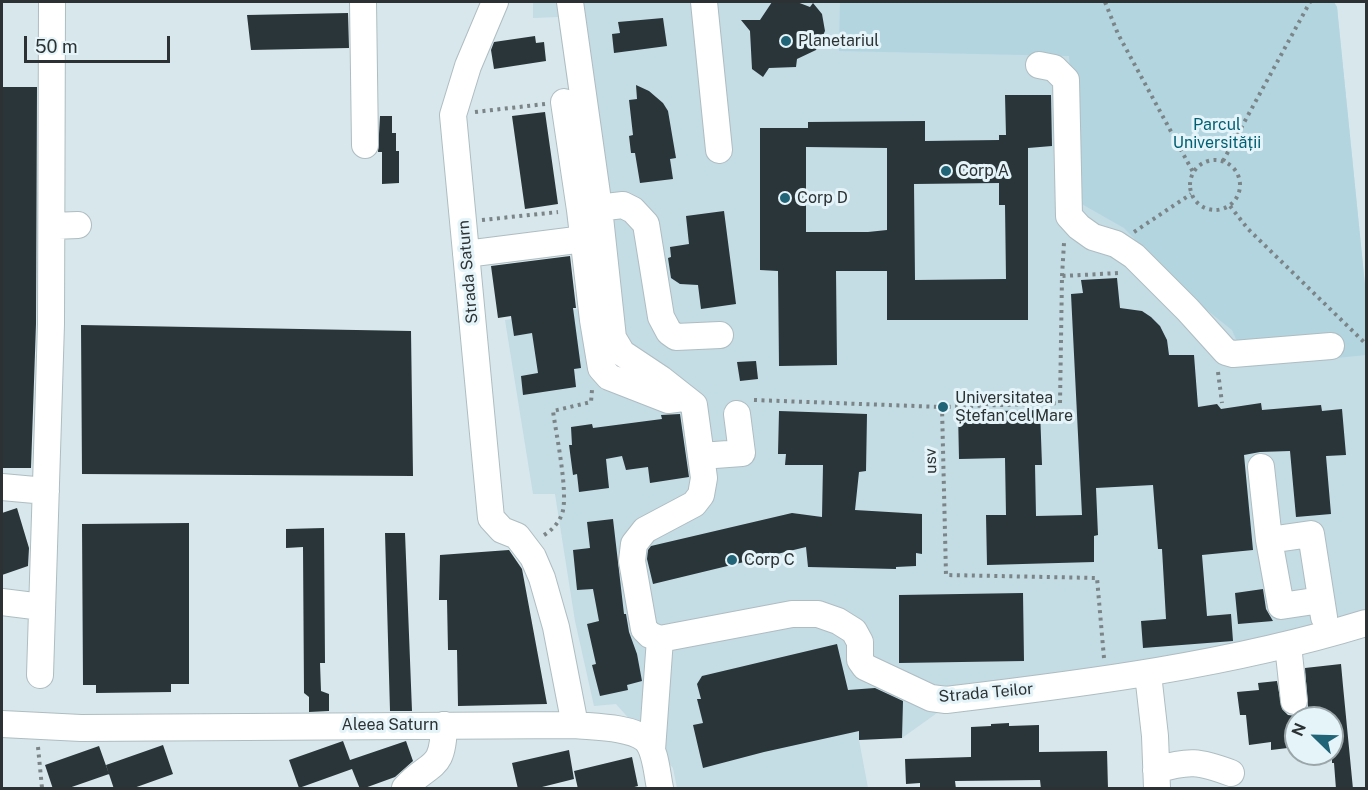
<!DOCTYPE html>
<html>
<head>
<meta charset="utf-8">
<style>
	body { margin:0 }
	#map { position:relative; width:1368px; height:790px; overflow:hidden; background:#d7e7ec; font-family:"Public Sans",sans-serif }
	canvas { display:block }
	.frame { position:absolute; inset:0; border:3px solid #2c3234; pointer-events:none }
	.north { position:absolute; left:1284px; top:706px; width:60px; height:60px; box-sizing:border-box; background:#e4f4f9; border:2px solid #9aa6aa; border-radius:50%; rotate:293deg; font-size:16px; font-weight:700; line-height:24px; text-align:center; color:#2c3234 }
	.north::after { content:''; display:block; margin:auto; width:21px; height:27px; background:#216477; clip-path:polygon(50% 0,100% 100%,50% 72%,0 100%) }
	.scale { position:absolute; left:24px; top:36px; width:146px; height:27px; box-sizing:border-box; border:3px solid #2c3234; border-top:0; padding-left:8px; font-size:18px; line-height:21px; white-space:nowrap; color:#2c3234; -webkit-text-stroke:4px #e4f4f9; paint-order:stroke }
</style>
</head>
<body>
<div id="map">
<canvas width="1368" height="790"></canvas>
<div class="frame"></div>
<div class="north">N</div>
<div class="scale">50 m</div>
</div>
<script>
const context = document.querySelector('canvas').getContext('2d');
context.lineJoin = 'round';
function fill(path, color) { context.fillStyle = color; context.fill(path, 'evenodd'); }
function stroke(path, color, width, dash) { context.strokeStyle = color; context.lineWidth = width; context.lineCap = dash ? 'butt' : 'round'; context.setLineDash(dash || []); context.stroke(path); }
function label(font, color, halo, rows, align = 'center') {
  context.font = font + ' "Public Sans",sans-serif'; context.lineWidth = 6; context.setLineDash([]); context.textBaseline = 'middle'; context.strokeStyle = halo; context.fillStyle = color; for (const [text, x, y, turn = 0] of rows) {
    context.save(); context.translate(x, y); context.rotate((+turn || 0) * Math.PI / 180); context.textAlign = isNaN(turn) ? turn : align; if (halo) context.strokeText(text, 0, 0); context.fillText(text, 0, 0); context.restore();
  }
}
const built = new Path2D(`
	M533 2H1334L1337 7 1366 295V614L1122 671 938 687 937 713 902 738 859 740 868 788H677L673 768 616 704 594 706 575 621 555 494H533L505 320 599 306 558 17 533 18Z`);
const green = new Path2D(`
	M840 2H1334L1337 7 1366 295V355L1248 367 1232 330 1192 298 1124 228 1080 203 1069 56 839 51Z`);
const building = new Path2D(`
	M772 2H797L810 7 813 3 822 14 825 31 816 50 797 59 796 67 769 68 763 77 752 69 750 31 741 20H760Z
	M348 13 349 48 251 50 247 15Z
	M663 18 667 46 614 53 612 34 620 33 618 22Z
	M535 36 536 43 544 42 546 61 494 69 491 50 494 42Z
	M636 85 649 91 663 103 668 111 676 158 670 159 673 179 640 183 635 153H631L629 136 633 135 629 100 637 99Z
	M2 87H37L36 324 31 468H2Z
	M1005 95H1051L1052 146 1028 148V320H887V271H836L837 365 779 366 778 271 760 270V128H808V122L925 121V141L999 140V135H1006ZM806 147 887 148V230L868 232H806ZM999 183V205H1005L1006 279 915 280 914 184Z
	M545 112 558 204 525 209 512 116Z
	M380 116H392V133H396V151H399V183L382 184V152H378Z
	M724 211 736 304 701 309 698 285 680 284 671 278 668 258 671 257 670 247 689 244 686 216Z
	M570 256 576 308H573L581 368 574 369 576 387 523 395 521 376 538 373 532 333 514 336 511 316 498 318 491 266Z
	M1117 278 1120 308 1142 311 1151 317 1160 326 1167 340 1169 355H1194L1198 407 1217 404 1221 409 1261 403 1262 410 1321 405 1322 411 1342 409 1346 455 1326 456 1331 514 1296 517 1290 451 1260 452 1244 455 1253 550 1202 555 1207 616 1231 614 1233 641 1143 648 1141 621 1166 619 1162 549H1158L1153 485 1096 488 1098 535 1094 536V562L987 565 986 515H1006L1005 458 959 459 958 412 1040 410 1042 465H1035L1036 516 1082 515 1071 294 1083 293 1081 280Z
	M81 325 411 331 413 476 82 474Z
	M756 361 758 379 740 381 737 362Z
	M779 411 867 414 866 471 859 472 855 510 922 514V554L916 553V566L896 567V569L808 567 806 547 653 584 647 559 648 550 651 546 792 513 822 517 823 465H785L786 454H778Z
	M680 414 689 477 650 483 648 467 626 470 622 456 606 459 609 488 579 492 577 474 573 475 569 445H572L571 427 592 424 593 428 662 419 661 415Z
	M17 508 29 548 28 566 2 575V513Z
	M613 519 624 614H626L629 632 637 654 642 681 627 685 628 690 600 696 592 665 596 664 587 624 599 621 593 589 577 590 573 550 590 548 587 522Z
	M189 523V684H171V692L96 693V685H83L82 524Z
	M324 528 325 663H320L321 691 329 694V711L309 712V697L304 693 303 547 286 548V529Z
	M385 533H405L412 711H390Z
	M509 550 522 569 547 704 458 706 457 650H448L447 600H439L440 555Z
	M1263 589 1266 609 1273 621 1238 624 1235 593Z
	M1023 593 1024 661 899 663V595Z
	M837 644 848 690 875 688 903 701 902 738 859 740V731L764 752 703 768 693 725 703 723 697 699H701L697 684 702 676Z
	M1341 664 1343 686 1353 789H1336L1334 763H1332V718H1296V747L1271 750V742L1249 745 1246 715H1240L1237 692 1259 690 1258 683 1277 681 1282 709 1288 715 1296 716 1303 713 1308 707 1305 668Z
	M1009 723V726L1039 725V752L1107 751 1108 789H1041L1040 780 955 781 956 789H920V783L906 784 905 759 971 757V727L991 726V724Z
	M343 741 350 760 406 741 413 761 395 777 362 789H360L352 769 299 788 289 760Z
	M163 745 173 774 131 789H114L106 765Z
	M99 746 109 774 66 789H53L45 765Z
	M569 750 574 779 534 789H518L512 763Z
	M632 757 638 786 627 789H578L574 771Z`);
const path = new Path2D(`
	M1105 2 1118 34 1193 172
	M475 112 545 104
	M1190 185a25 25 0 1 1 50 0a25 25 0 1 1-50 0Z
	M1223 161 1310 2
	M1230 206 1248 229 1366 344
	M482 220 558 212
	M1134 232 1191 194
	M1062 276 1064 243
	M1218 372 1222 403
	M754 400 942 407
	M544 535C552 530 558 524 562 514 569 494 556 434 553 411L591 402 592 390
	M1104 658 1097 578 946 575 942 407 1060 403 1062 276 1119 273
	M38 747 42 788`);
const minor = new Path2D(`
	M363 2 365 145
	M495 2 468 66 453 115 491 518 502 530 517 536 533 557 542 578 556 627 575 725
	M570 2 599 208 613 338 622 353 661 379 694 405 704 478 701 495 694 504 645 530 634 544 632 561 644 629 650 635 660 639 792 614H818L838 621 854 631 860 642V660L865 667 931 698 946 700C1088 683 1229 665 1366 623
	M704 2 719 150
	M1039 65 1054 68 1066 80 1069 216 1079 227 1093 237 1116 244 1134 256 1188 310 1226 352 1233 354 1331 346
	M564 102 580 210
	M52 226 78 225
	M466 254 584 239
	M683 398 668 400 609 377 601 368 593 320 580 210 623 205 633 210 646 224 661 317 669 332 676 337 720 335
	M701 456 742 453 737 414
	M1261 467 1269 540 1281 606 1321 600
	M2 487 46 491
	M1269 540 1311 534 1324 617
	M2 602 42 607
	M1288 645 1294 701
	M1148 674 1155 736 1157 788
	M40 675 51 324 52 2
	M2 724 81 728 575 725C594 727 630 727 645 739 656 749 657 775 660 788
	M652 750 660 639
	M1156 770C1189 760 1199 761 1231 773
	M405 788C431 760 443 772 444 725`);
const markers = [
	[786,41,6,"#216477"],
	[946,171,6,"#216477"],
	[785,198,6,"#216477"],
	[943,407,6,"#216477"],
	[732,560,6,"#216477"]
];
const poiNames = [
	["Planetariul",798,41],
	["Corp A",958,171],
	["Corp D",797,198],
	["Universitatea",955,398],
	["Ștefan cel Mare",955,416],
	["Corp C",744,560]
];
const parkNames = [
	["Parcul",1217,125],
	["Universității",1217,143]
];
const streetNames = [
	["Strada Saturn",468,272,-95],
	["usv",931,461,-91],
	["Strada Teilor",986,693,-5],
	["Aleea Saturn",390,725]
];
fill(built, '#c4dce4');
fill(green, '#b2d5e0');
fill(building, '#293539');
stroke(minor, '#aebdc2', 28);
stroke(path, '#7b8588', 4, [3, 4.5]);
stroke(minor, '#fff', 26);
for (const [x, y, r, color] of markers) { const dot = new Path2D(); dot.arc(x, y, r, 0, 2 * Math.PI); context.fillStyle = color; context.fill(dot); stroke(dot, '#e4f4f9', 2); }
label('16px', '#2c3234', '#e4f4f9', poiNames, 'left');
label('16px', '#005f74', '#e4f4f9', parkNames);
label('16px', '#2c3234', '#e4f4f9', streetNames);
</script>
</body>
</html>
